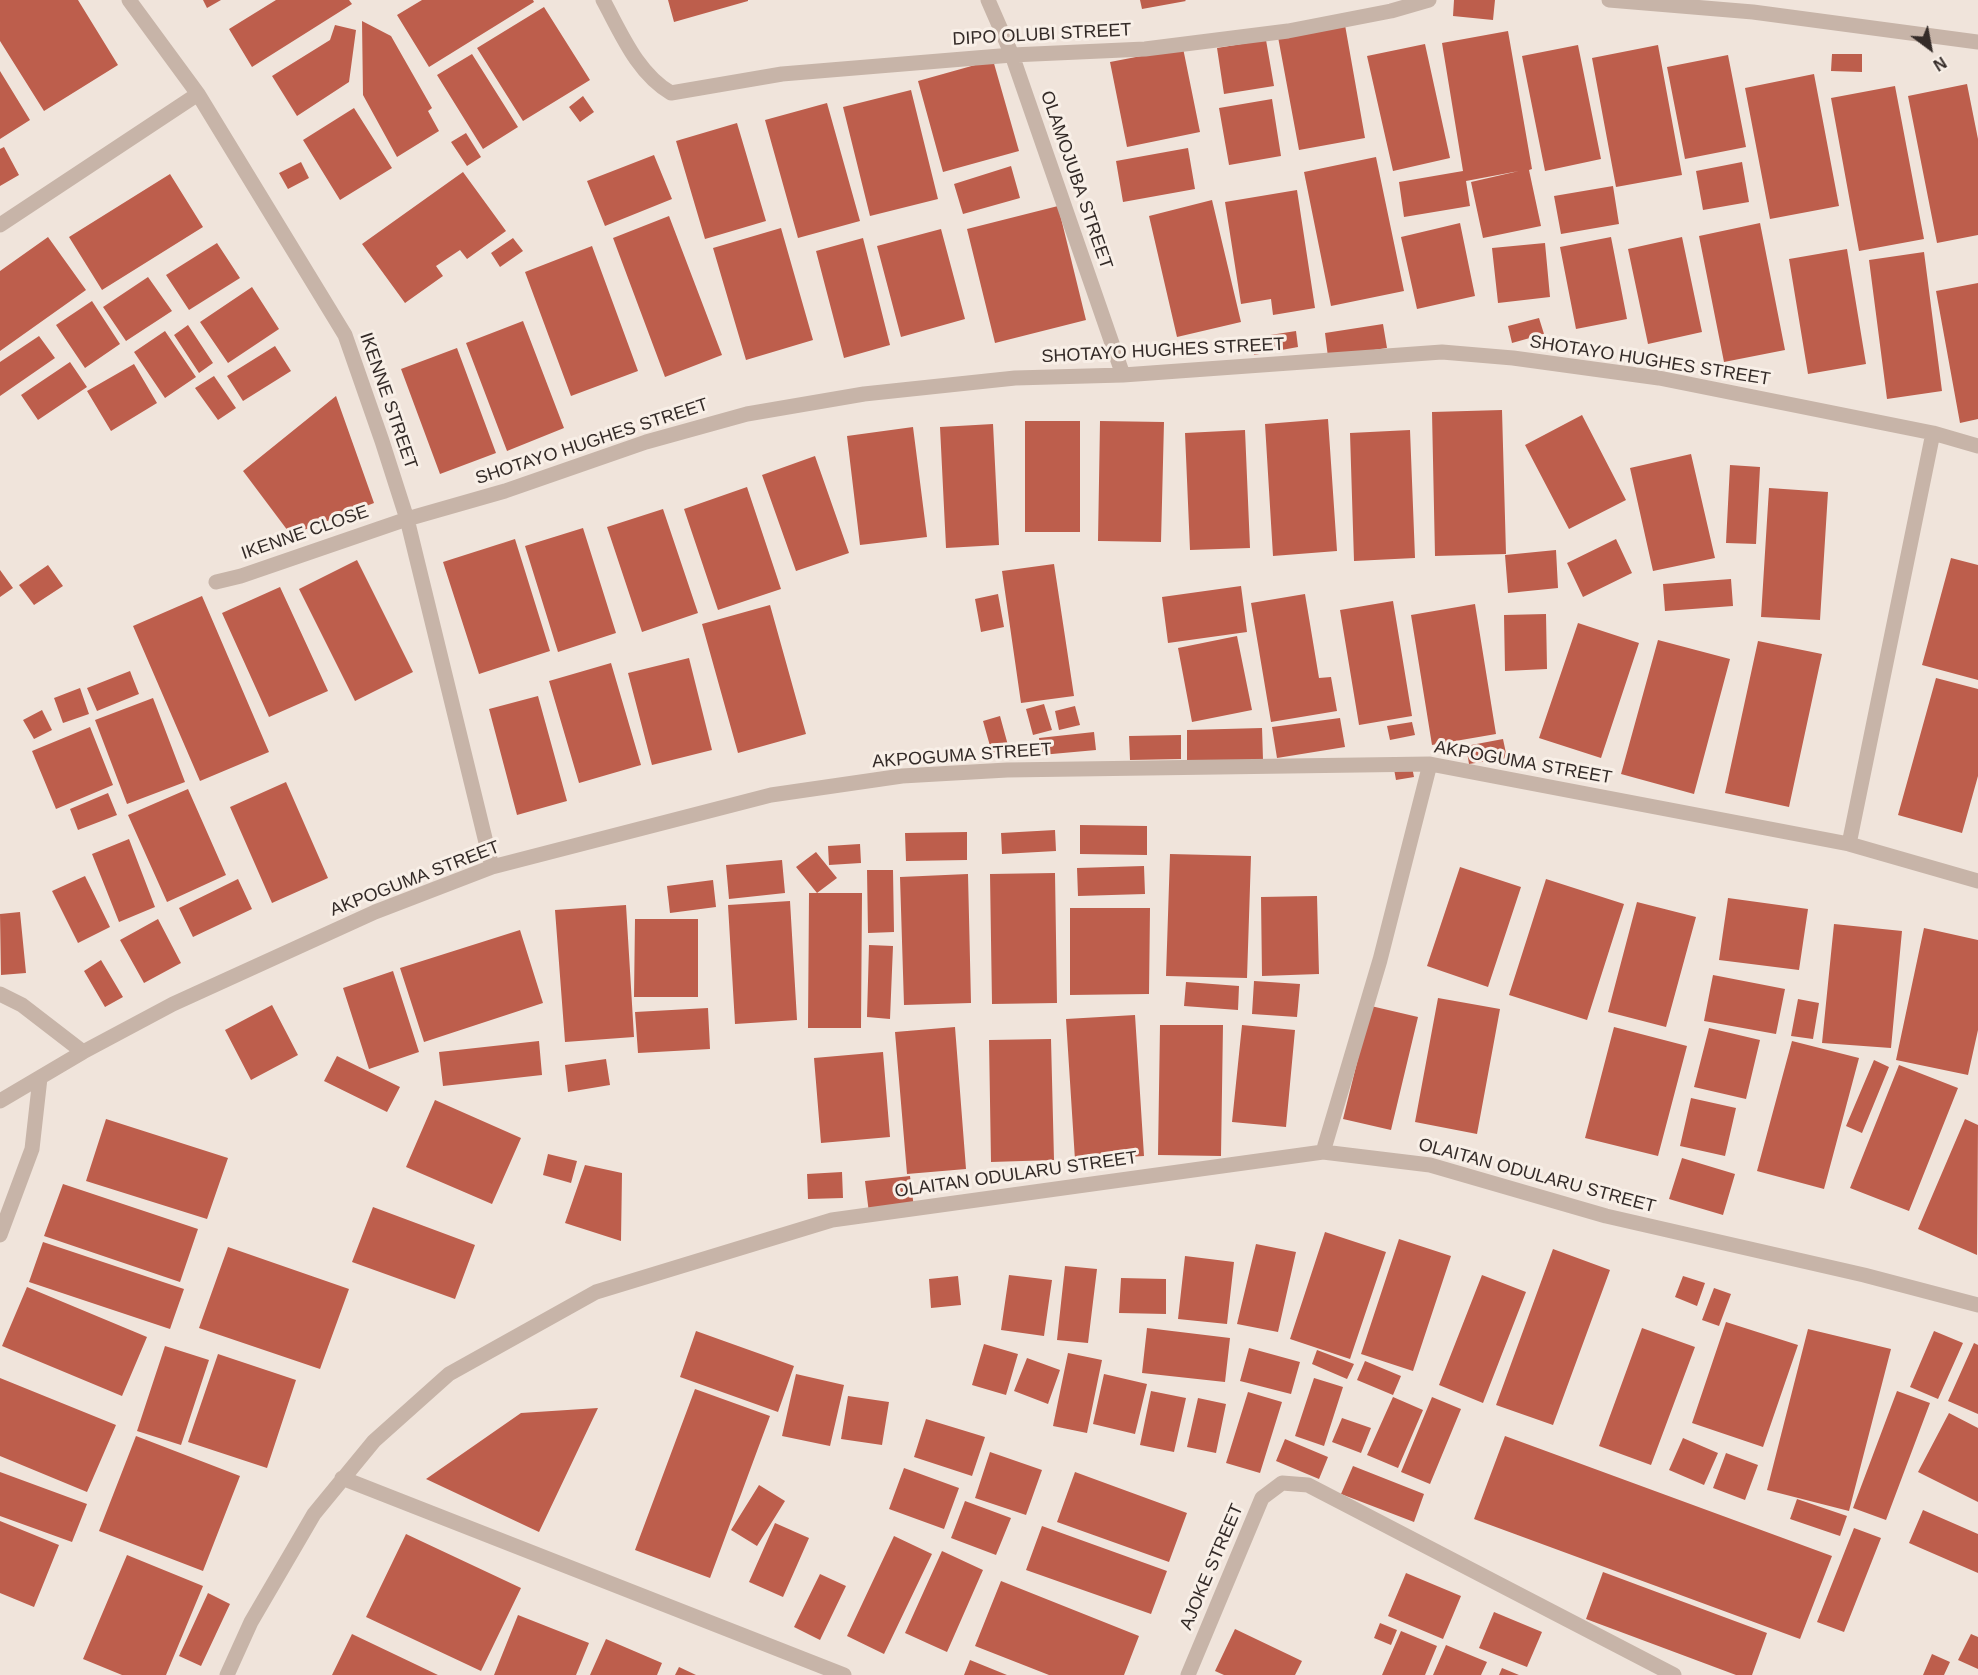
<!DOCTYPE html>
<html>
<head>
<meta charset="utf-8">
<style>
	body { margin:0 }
	#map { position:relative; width:1978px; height:1675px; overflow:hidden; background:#f0e4db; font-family:Arial,sans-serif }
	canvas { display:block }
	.north { position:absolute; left:1900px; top:18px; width:60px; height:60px; -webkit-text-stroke:4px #f8efe7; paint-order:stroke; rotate:148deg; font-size:16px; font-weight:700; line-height:24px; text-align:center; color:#342b28 }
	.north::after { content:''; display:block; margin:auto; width:21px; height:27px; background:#342b28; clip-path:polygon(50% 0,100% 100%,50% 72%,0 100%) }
</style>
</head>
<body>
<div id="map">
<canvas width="1978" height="1675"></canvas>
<div class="north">N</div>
</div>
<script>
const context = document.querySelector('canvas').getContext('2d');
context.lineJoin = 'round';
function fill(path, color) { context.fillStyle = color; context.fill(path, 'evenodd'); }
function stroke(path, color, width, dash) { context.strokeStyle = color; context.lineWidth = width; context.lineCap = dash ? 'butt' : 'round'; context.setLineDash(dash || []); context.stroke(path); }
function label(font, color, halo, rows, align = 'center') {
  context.font = font + ' Arial,sans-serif'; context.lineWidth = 6; context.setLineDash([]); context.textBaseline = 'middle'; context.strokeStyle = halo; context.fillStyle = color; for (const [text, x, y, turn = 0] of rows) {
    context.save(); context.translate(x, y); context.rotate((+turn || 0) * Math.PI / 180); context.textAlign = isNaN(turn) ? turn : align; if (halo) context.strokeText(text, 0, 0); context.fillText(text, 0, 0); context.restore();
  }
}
const building = new Path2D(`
	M0 0H78L118 65 44 111 0 41Z
	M203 0H221L207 8Z
	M276 0H349L352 4 252 67 229 29Z
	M422 0H533L534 2 429 67 397 15Z
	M668 0H748V1L674 22Z
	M1140 0H1185L1186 1 1142 9Z
	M1454 0H1495L1493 20 1453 16Z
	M544 7 590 80 523 121 477 48Z
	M362 21 391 36 432 108 428 111 439 131 397 157 363 95Z
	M335 25 356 30 349 82 297 116 272 76 330 40Z
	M1345 25 1365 138 1299 150 1278 37Z
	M1508 31 1532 169 1529 170 1541 226 1483 238 1471 182 1519 171 1466 181 1470 206 1404 217 1399 182 1463 171 1442 43Z
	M1266 40 1274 86 1224 94 1217 48Z
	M1425 44 1450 158 1393 171 1367 56Z
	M1578 45 1601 159 1545 171 1522 56Z
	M1658 45 1682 175 1616 187 1592 58Z
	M1183 48 1200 132 1127 147 1110 62Z
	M472 54 518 127 483 149 437 75Z
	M1832 54H1862V72L1831 71Z
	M1728 55 1746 147 1685 159 1667 67Z
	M993 60 1019 151 943 172 918 81Z
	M0 71 30 120 0 139Z
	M1814 74 1839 206 1770 219 1745 88Z
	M1967 84 1978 139V235L1937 243 1908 96Z
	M1895 86 1924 239 1859 251 1831 98Z
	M911 90 938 199 870 216 843 107Z
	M583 96 594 112 580 122 569 107Z
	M1272 99 1281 156 1229 165 1219 108Z
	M827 103 860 221 798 238 765 120Z
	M354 108 392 168 340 200 303 140Z
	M737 123 766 221 705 239 676 141Z
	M466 133 481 157 467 166 451 142Z
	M4 147 19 175 0 186V149Z
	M1188 148 1195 189 1123 202 1116 161Z
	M654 155 672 199 605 226 587 181Z
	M1376 157 1404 291 1331 306 1304 172Z
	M301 162 309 178 288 189 279 173Z
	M1742 162 1749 202 1703 210 1696 171Z
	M1011 166 1020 198 963 214 954 184Z
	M463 172 506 231 467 259 460 250 436 266 443 276 405 303 362 244Z
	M170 174 203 227 102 290 69 237Z
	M1613 186 1619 224 1561 234 1554 196Z
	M1297 190 1315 308 1273 315 1271 299 1241 304 1225 202Z
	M1212 200 1241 322 1177 337 1149 216Z
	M1058 206 1086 320 995 343 967 229Z
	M669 216 722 355 665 377 613 238Z
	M1460 223 1475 296 1417 309 1401 237Z
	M1760 223 1785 350 1724 362 1699 236Z
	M781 228 813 340 746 360 713 248Z
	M941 229 965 319 901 337 877 246Z
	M48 237 86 290 0 351V271Z
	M1611 237 1627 319 1576 329 1560 247Z
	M1682 237 1702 332 1648 344 1628 249Z
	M513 238 523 251 500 267 491 253Z
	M863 238 890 345 844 358 816 251Z
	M217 243 240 278 189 310 166 275Z
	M1545 243 1550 297 1498 303 1492 248Z
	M592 246 638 371 571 396 525 272Z
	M1847 249 1866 364 1808 374 1789 259Z
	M1924 252 1942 391 1887 399 1869 260Z
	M148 277 172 311 126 341 103 307Z
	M1978 283V419L1960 423 1936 291Z
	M252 287 279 329 228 363 200 322Z
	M92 301 120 344 85 368 56 325Z
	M1539 318 1544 334 1512 343 1508 326Z
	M523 321 564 428 507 451 466 343Z
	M1383 324 1387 348 1328 357 1325 333Z
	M188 325 213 363 199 373 174 335Z
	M165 331 196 377 165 398 134 352Z
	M1296 331 1298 347 1254 355 1251 338Z
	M39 336 55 358 0 396V362Z
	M275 346 291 371 243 401 227 376Z
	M457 348 496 453 440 474 401 369Z
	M70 362 87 387 38 420 21 395Z
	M134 364 157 403 111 431 87 391Z
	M214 376 236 408 218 420 195 388Z
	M336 396 374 503 291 535 243 471Z
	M1502 410 1506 554 1435 556 1432 412Z
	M1582 415 1626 500 1569 529 1525 445Z
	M1328 419 1337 551 1273 556 1265 424Z
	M1025 421H1080V532H1025Z
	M1100 421 1164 422 1161 542 1098 541Z
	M993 424 999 545 946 548 940 427Z
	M913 427 927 537 860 545 847 436Z
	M1245 430 1250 548 1190 550 1185 433Z
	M1410 430 1415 558 1354 561 1350 433Z
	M1691 454 1715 558 1653 571 1630 468Z
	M815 456 849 553 796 571 762 475Z
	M1730 465 1760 467 1756 544 1726 543Z
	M747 487 781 589 718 610 684 509Z
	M1769 488 1828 492 1820 620 1761 617Z
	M663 509 698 613 642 632 607 527Z
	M583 528 616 633 558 652 525 546Z
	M515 539 550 651 479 674 443 562Z
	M1616 539 1632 573 1583 597 1567 563Z
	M1556 550 1558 588 1508 593 1505 555Z
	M1951 558 1978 565V680L1922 665Z
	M357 560 413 672 355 701 299 589Z
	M1054 564 1074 696 1021 703 1002 571Z
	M48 565 63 586 34 605 19 585Z
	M0 570 13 588 0 597Z
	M1731 579 1733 606 1665 611 1663 584Z
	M1241 586 1247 632 1168 643 1162 597Z
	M280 587 328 691 269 717 222 613Z
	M998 594 1004 627 981 632 975 599Z
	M1305 594 1319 678 1331 677 1337 711 1271 722 1251 603Z
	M202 596 269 752 200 781 133 626Z
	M1393 601 1412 716 1359 725 1340 610Z
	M1475 604 1496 734 1432 745 1411 615Z
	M770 605 806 734 738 753 702 624Z
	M1546 614 1547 669 1505 671 1504 615Z
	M1578 623 1639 643 1601 758 1539 738Z
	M1237 636 1252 710 1192 722 1178 648Z
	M1658 640 1730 659 1694 794 1621 774Z
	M1758 641 1822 654 1789 807 1725 793Z
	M689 658 712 750 652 765 628 673Z
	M611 663 641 765 579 783 549 681Z
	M130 671 139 694 97 711 87 688Z
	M1936 678 1978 689V776L1962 833 1898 815Z
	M80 688 89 714 63 723 54 698Z
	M538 696 567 801 517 815 489 709Z
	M153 698 185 782 127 804 95 720Z
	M1044 704 1052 730 1033 735 1026 709Z
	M1075 706 1080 725 1059 730 1055 711Z
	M42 710 52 730 34 739 23 720Z
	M1000 716 1009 749 992 753 983 721Z
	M1340 718 1345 747 1277 758 1272 727Z
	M1412 722 1415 735 1390 740 1387 726Z
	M90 727 113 785 56 809 32 751Z
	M1262 728 1263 760 1187 762V730Z
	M1094 732 1096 750 1041 755 1039 738Z
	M1181 735V759L1130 760 1129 736Z
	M1503 739 1507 758 1469 764 1466 746Z
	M1412 767 1414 777 1396 780 1394 769Z
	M286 782 328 878 272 903 230 807Z
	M188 789 226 875 167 902 128 815Z
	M108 793 117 815 78 830 70 809Z
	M1080 825 1147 826V855L1080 854Z
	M1055 830 1056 851 1002 854 1001 833Z
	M967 832V860L906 861 905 833Z
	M129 839 155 907 119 922 92 854Z
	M860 844 861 863 829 865 828 846Z
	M816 852 837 878 817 893 796 867Z
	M1170 854 1251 856 1247 978 1166 976Z
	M782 860 785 893 729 899 726 865Z
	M1144 866 1145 894 1078 896 1077 868Z
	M1460 867 1521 887 1488 987 1427 966Z
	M867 870H893L894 932 868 933Z
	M1055 873 1057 1003 992 1004 990 874Z
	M968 874 971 1003 904 1005 900 877Z
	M85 876 110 927 78 943 52 891Z
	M238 879 252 909 193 937 179 908Z
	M1546 879 1624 904 1587 1020 1509 995Z
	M713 880 716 907 670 913 667 886Z
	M809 893H862L861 1028H808Z
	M1317 896 1319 974 1262 976 1261 897Z
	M1728 898 1808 909 1799 970 1719 960Z
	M790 901 797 1020 735 1024 728 905Z
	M1637 902 1696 917 1666 1027 1608 1012Z
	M626 905 634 1037 565 1042 555 910Z
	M1070 908H1150L1149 994 1070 995Z
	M20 912 26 973 1 975 0 914Z
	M158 919 181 963 144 983 120 940Z
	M635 919H698V997H634Z
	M1834 924 1902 931 1891 1048 1822 1043Z
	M1924 928 1978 940V1030L1968 1075 1896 1060Z
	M520 930 543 1003 424 1042 400 968Z
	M869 945 893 946 890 1019 867 1017Z
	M101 960 123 997 105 1007 84 971Z
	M393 971 419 1052 369 1069 343 988Z
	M1713 975 1785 989 1776 1034 1704 1021Z
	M1254 981 1300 984 1297 1017 1252 1014Z
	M1186 982 1239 986 1238 1010 1184 1006Z
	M1438 998 1500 1009 1477 1134 1415 1122Z
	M1798 999 1819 1003 1813 1039 1791 1036Z
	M272 1005 298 1055 251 1080 225 1030Z
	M1371 1006 1418 1017 1391 1130 1343 1119Z
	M708 1008 710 1049 638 1053 635 1012Z
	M1135 1015 1144 1156 1075 1160 1066 1019Z
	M1160 1025H1223L1221 1156 1158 1155Z
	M1242 1025 1295 1030 1286 1127 1232 1122Z
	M955 1027 966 1169 907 1174 895 1032Z
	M1614 1027 1687 1046 1658 1156 1585 1138Z
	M1709 1028 1760 1040 1746 1099 1694 1087Z
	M1051 1039 1054 1160 991 1162 989 1040Z
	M539 1041 542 1075 443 1086 439 1052Z
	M1792 1041 1859 1058 1824 1189 1757 1171Z
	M883 1052 890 1137 821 1143 814 1058Z
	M337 1056 400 1087 387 1112 324 1081Z
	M606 1059 610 1085 568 1092 565 1065Z
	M1874 1060 1889 1067 1862 1133 1846 1126Z
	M1899 1065 1958 1088 1909 1211 1850 1188Z
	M1691 1098 1736 1108 1725 1156 1680 1146Z
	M435 1100 521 1138 492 1204 406 1167Z
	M106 1119 228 1158 207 1219 86 1181Z
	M1965 1119 1978 1125 1977 1255 1918 1229Z
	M548 1154 577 1161 571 1183 543 1175Z
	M1682 1158 1735 1174 1723 1215 1669 1199Z
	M585 1165 622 1173 621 1241 565 1223Z
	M842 1172 843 1198 808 1199 807 1174Z
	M910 1176 914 1208 869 1213 865 1181Z
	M63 1184 198 1229 180 1282 44 1236Z
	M373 1207 475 1245 455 1299 352 1262Z
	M1325 1232 1386 1252 1350 1359 1290 1339Z
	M1399 1239 1451 1256 1413 1371 1361 1354Z
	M43 1242 184 1289 170 1329 29 1282Z
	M1256 1244 1296 1252 1278 1332 1237 1324Z
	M228 1247 349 1289 320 1369 199 1328Z
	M1553 1249 1610 1270 1553 1425 1496 1405Z
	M1185 1256 1234 1262 1227 1324 1178 1319Z
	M1065 1266 1097 1269 1088 1343 1057 1340Z
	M1009 1275 1052 1280 1044 1336 1001 1330Z
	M1482 1275 1526 1292 1483 1403 1439 1385Z
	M958 1276 961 1305 931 1308 929 1279Z
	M1683 1276 1705 1283 1697 1306 1675 1297Z
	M1121 1278 1166 1279V1314L1119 1313Z
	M27 1287 147 1337 122 1396 2 1346Z
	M1714 1288 1731 1294 1719 1326 1702 1320Z
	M1726 1322 1798 1345 1763 1447 1692 1423Z
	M1147 1328 1230 1338 1225 1382 1142 1373Z
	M1642 1328 1695 1347 1651 1465 1599 1446Z
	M1808 1329 1891 1349 1849 1511 1767 1490Z
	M696 1331 794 1366 778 1412 680 1377Z
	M1934 1331 1963 1343 1938 1399 1910 1387Z
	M1974 1343 1978 1345V1414L1948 1401Z
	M984 1344 1018 1354 1006 1395 972 1385Z
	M165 1346 209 1360 181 1445 137 1431Z
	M1249 1348 1300 1362 1291 1394 1240 1381Z
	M1317 1350 1354 1364 1347 1379 1312 1364Z
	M1068 1353 1102 1360 1087 1433 1053 1426Z
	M218 1354 296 1380 267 1468 188 1442Z
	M1027 1358 1060 1370 1048 1404 1014 1391Z
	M1365 1361 1401 1376 1393 1395 1357 1380Z
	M796 1374 844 1385 830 1446 782 1436Z
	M1104 1374 1147 1384 1135 1434 1093 1424Z
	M0 1378 116 1425 87 1492 0 1456Z
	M1314 1378 1343 1387 1324 1446 1295 1436Z
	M695 1389 770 1416 710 1578 635 1550Z
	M1151 1391 1186 1398 1174 1452 1140 1445Z
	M1897 1391 1930 1403 1886 1520 1853 1508Z
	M1248 1392 1282 1402 1260 1473 1226 1463Z
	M848 1396 889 1402 882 1445 841 1439Z
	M1393 1397 1423 1410 1398 1468 1367 1455Z
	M1432 1397 1461 1409 1430 1484 1401 1472Z
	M1198 1398 1226 1404 1216 1453 1187 1447Z
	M598 1408 539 1532 426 1479 521 1413Z
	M1949 1413 1978 1428V1502L1918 1472Z
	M1342 1418 1371 1428 1361 1453 1332 1442Z
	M926 1419 985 1437 972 1476 914 1457Z
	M136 1436 240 1476 203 1571 99 1531Z
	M1505 1436 1832 1556 1800 1639 1474 1519Z
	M1683 1438 1718 1453 1704 1485 1669 1470Z
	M1285 1439 1328 1457 1319 1479 1276 1461Z
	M990 1452 1042 1470 1026 1515 975 1498Z
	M1726 1453 1758 1465 1745 1500 1713 1488Z
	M1353 1466 1424 1494 1414 1522 1341 1494Z
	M904 1468 959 1488 944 1529 889 1509Z
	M0 1472 87 1504 72 1542 0 1516Z
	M1075 1472 1187 1513 1169 1562 1057 1522Z
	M759 1485 785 1501 757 1546 731 1530Z
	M1797 1499 1847 1516 1840 1536 1790 1519Z
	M965 1501 1011 1518 996 1555 951 1538Z
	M1923 1510 1978 1534V1573L1909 1543Z
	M0 1521 59 1545 34 1607 0 1593Z
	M775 1523 809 1538 783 1597 749 1582Z
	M1042 1526 1167 1571 1151 1614 1026 1570Z
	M1854 1528 1881 1538 1844 1632 1817 1622Z
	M406 1534 521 1588 481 1671 366 1617Z
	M894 1536 932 1554 884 1654 847 1636Z
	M942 1551 983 1570 947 1652 905 1633Z
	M127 1555 203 1586 166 1675H122L83 1659Z
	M1603 1572 1767 1633 1752 1675H1736L1586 1619Z
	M1406 1573 1461 1596 1443 1639 1388 1616Z
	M820 1574 846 1586 820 1640 794 1627Z
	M1001 1581 1139 1636 1124 1675H1049L975 1646Z
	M208 1593 230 1604 201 1666 179 1656Z
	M1494 1612 1542 1632 1527 1667 1479 1648Z
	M518 1615 589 1643 576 1675H494Z
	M1380 1623 1397 1630 1391 1645 1374 1638Z
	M1235 1629 1302 1661 1295 1675H1224L1215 1671Z
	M1401 1631 1437 1646 1425 1675H1382Z
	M352 1634 438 1675H332Z
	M1971 1634 1978 1637V1669L1958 1660Z
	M606 1639 662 1663 657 1675H590Z
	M1446 1645 1487 1662 1481 1675H1433Z
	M1932 1654 1950 1662 1944 1675H1923Z
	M970 1660 1007 1675H964Z
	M679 1667 696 1675H675Z
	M1502 1668 1519 1675H1499Z`);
const street = new Path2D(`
	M129 0 198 94 345 335 382 441 407 519 492 867
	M603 0C621 33 637 73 671 93L782 74 1012 55 1145 49 1288 31 1391 11 1429 0
	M988 0 1012 55 1123 375
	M1609 0 1753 12 1978 42
	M0 225 198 94
	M216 582 241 576 407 519 505 491 646 442 747 414 864 394 1015 378 1123 375 1442 352 1513 358 1659 378 1933 433 1978 446
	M1849 844 1933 433
	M0 994 22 1005 83 1052
	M0 1101 83 1052 173 1004 375 912 492 867 771 795 902 776 1007 770 1430 764 1849 844 1978 881
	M1323 1152 1380 960 1430 764
	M0 1235 32 1149 40 1078
	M342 1478 844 1675
	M227 1675 251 1622 314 1514 374 1441 449 1374 596 1292 832 1220 1323 1152 1430 1165 1606 1216 1864 1275 1978 1305
	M1188 1675 1262 1498 1282 1483 1308 1485 1674 1675`);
const streetNames = [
	["DIPO OLUBI STREET",1042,35,-3],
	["OLAMOJUBA STREET",1076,180,71],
	["SHOTAYO HUGHES STREET",1163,351,-3],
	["SHOTAYO HUGHES STREET",1650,361,9],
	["IKENNE STREET",388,401,71],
	["SHOTAYO HUGHES STREET",592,442,-18],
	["IKENNE CLOSE",305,533,-19],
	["AKPOGUMA STREET",962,756,-4],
	["AKPOGUMA STREET",1523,763,10],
	["AKPOGUMA STREET",415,879,-21],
	["OLAITAN ODULARU STREET",1016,1175,-8],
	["OLAITAN ODULARU STREET",1537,1176,15],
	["AJOKE STREET",1212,1567,-67]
];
fill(building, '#bd5e4c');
stroke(street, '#c7b4a8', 15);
label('18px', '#342b28', '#f8efe7', streetNames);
</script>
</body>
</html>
